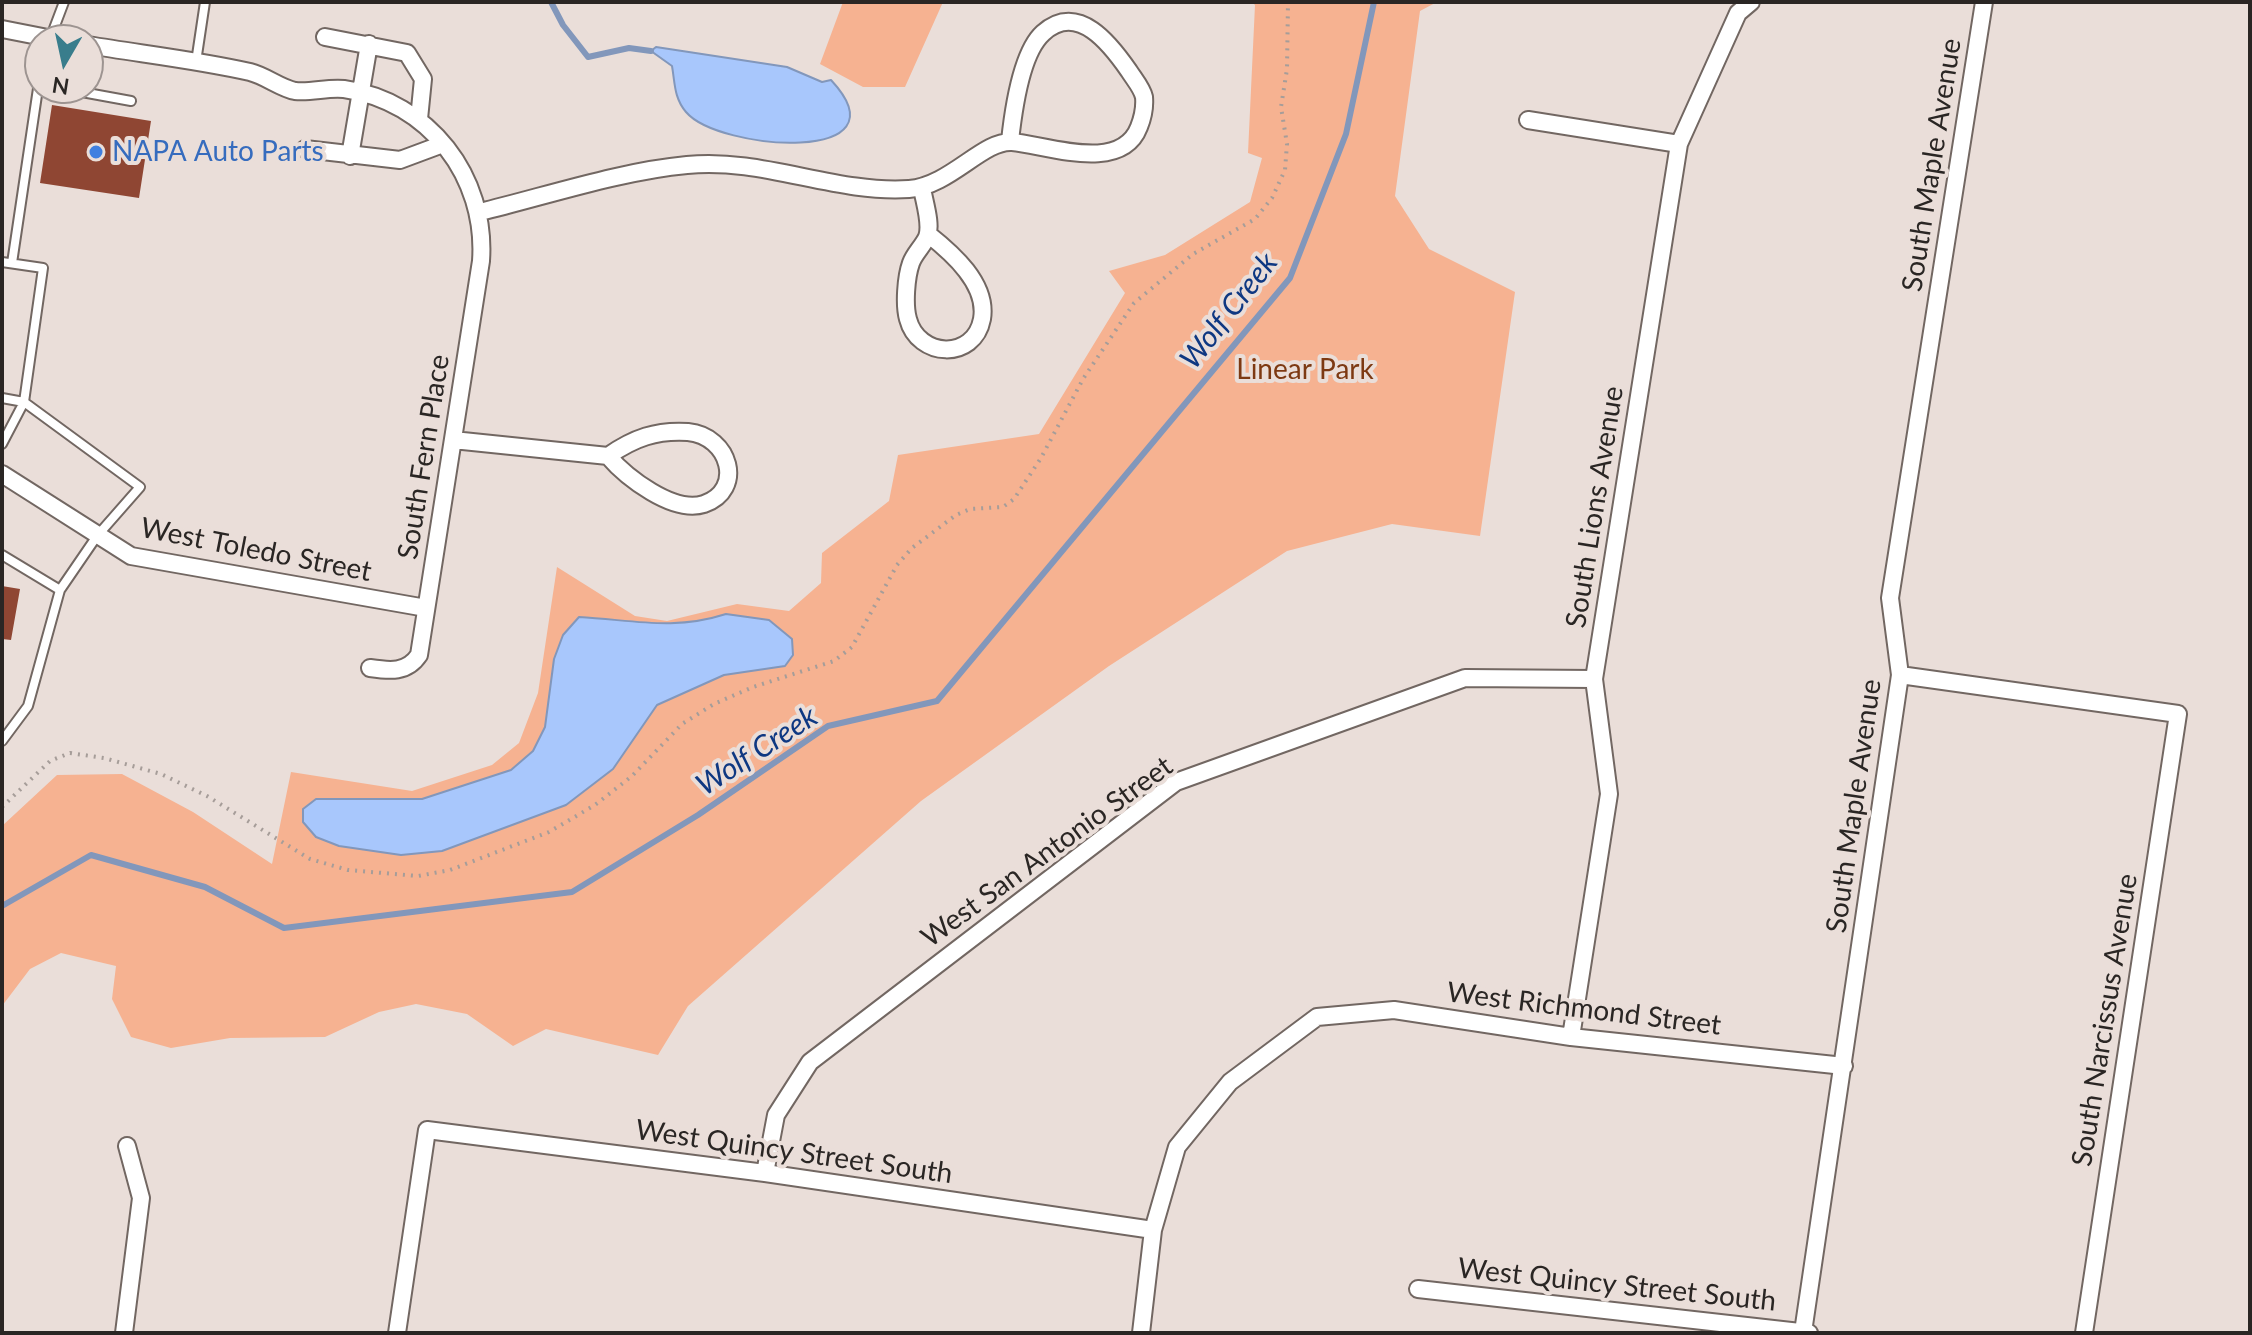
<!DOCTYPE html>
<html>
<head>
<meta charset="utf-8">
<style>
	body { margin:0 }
	#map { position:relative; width:2252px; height:1335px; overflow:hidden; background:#eaded9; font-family:Lato,sans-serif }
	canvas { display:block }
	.frame { position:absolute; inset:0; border:4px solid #2a2624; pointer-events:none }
	.north { position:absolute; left:24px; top:24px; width:80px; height:80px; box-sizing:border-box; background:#eaded9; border:2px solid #9d9491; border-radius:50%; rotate:189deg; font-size:22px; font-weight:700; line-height:32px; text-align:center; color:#2a2624 }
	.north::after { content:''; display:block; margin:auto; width:28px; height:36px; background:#397d8c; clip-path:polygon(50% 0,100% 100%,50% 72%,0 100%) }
</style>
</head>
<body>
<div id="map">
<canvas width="2252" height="1335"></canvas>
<div class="frame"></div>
<div class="north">N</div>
</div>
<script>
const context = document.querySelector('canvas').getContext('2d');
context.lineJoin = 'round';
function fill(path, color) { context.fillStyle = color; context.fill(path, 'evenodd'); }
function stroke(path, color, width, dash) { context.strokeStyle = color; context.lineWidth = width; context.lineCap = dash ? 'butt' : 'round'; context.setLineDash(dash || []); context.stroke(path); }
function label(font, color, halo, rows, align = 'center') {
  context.font = font + ' Lato,sans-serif'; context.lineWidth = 8; context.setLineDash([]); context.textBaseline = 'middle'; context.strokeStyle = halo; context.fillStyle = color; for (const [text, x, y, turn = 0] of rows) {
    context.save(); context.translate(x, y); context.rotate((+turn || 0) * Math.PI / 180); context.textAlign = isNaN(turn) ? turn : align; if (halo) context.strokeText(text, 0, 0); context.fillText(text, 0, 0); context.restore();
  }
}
const green = new Path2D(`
	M843 2H943L905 87H863L820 64Z
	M1252 2H1437L1420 11 1395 196 1429 249 1515 292 1480 536 1392 524 1287 551 1109 666 921 801 688 1006 658 1055 546 1029 513 1046 467 1014 416 1004 379 1012 325 1037 230 1038 171 1048 131 1037 112 999 116 966 61 953 30 969 2 1006V826L57 775 122 774 193 812 272 864 291 772 412 791 492 765 519 743 538 693 557 567 635 616 667 621 737 604 789 611 821 583 822 553 889 501 898 455 1039 434 1125 293 1109 271 1165 255 1250 202 1262 158 1248 153 1255 5Z`);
const water = new Path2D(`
	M656 47 787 67 822 82 831 80C910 165 719 151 686 112 674 98 675 83 672 66L651 51Z
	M726 614 769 620 792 639 793 655 785 666 724 675 657 705 613 769 566 805 442 851 401 855 339 846 316 837 303 822V809L316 799H422L511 770 533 751 545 727 554 659 563 635 579 617C634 620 673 631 726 614Z`);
const stream = new Path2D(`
	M551 2 563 25 588 57 629 48 651 51
	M2 906 91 855 205 887 284 928 572 892 698 815 828 726 937 701 1290 278 1346 134 1374 2`);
const building = new Path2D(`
	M52 105 151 121 139 198 40 183Z
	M2 586 20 589 11 640 2 639Z`);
const path = new Path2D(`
	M2 807 50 761 70 753 104 758 161 774 207 796 310 859 348 870 418 876 450 870 549 832 595 805 632 776 682 724 714 704 753 687 834 661 852 647 897 565 912 548 956 515 970 509 1003 507 1014 499 1041 458 1083 379 1134 303 1193 254 1255 219 1272 198 1285 170 1287 144 1281 107 1287 69 1288 2`);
const service = new Path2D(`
	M50 39 64 2
	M196 62 205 2
	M60 88 131 101
	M2 262 43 268 24 402 2 444
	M12 263 40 75
	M2 398 24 402 140 487 97 536 60 590 2 555
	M2 741 28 706 60 590`);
const minor = new Path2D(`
	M2 29 58 40
	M325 37 407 53 423 79 419 119
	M88 45C142 54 197 60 250 72 266 76 280 88 295 91 311 93 328 87 344 89 429 101 487 177 481 261L419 655C407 673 390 671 370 668
	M1528 120 1679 144
	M305 149 400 160 443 144
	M350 156 369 44
	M922 188C924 201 932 224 927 237 923 246 914 254 911 263 906 277 904 305 908 319 918 358 974 361 982 319 988 284 952 253 928 234
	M480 212C546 196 621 171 687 165 762 157 835 194 909 189 950 186 983 140 1012 142 1047 145 1121 174 1139 127 1143 117 1145 108 1144 97 1142 88 1134 79 1129 71 1111 45 1078 1 1043 33 1021 53 1013 113 1010 141
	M453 440 608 456C634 438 656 430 688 432 730 436 745 490 704 504 673 514 626 477 608 456
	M2 474 131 556 426 608
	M1900 675 2178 714 2084 1333
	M1571 1037 1609 794 1594 679 1679 144 1738 13 1751 2
	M765 1173 776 1115 810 1062 1176 782 1465 678 1594 679
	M1418 1289 1809 1333
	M1803 1332 1900 675 1890 598 1984 2
	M124 1333 141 1198 127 1146
	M397 1333 427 1130 765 1173 1153 1230
	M1141 1333 1153 1230 1177 1147 1230 1082 1317 1017 1394 1010 1571 1037 1844 1066`);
const markers = [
	[96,152,8,"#3f7fe0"]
];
const shopNames = [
	["NAPA Auto Parts",112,152]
];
const streetNames = [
	["South Maple Avenue",1932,165,-81],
	["South Fern Place",424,457,-81],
	["South Lions Avenue",1595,507,-81],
	["West Toledo Street",256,550,11],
	["South Maple Avenue",1854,806,-82],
	["West San Antonio Street",1047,852,-36],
	["West Richmond Street",1584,1009,7],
	["South Narcissus Avenue",2105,1020,-81],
	["West Quincy Street South",794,1152,8],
	["West Quincy Street South",1617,1285,6]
];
const parkNames = [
	["Linear Park",1305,370]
];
const waterNames = [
	["Wolf Creek",1229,311,-52],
	["Wolf Creek",757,751,-33]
];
fill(green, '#f6b291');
fill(water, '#a8c7fc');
stroke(water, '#8297bb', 2);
stroke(stream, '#8297bb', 6);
fill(building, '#8f4633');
stroke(service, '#726762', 12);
stroke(minor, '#726762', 20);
stroke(path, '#a69d99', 4, [2, 6]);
stroke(service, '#fff', 8);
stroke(minor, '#fff', 16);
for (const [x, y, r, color] of markers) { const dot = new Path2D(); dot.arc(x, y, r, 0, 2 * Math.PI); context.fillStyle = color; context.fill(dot); stroke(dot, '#eaded9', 3); }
label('28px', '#366cbe', '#eaded9', shopNames, 'left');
label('28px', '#2a2624', '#eaded9', streetNames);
label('28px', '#7d3912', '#eaded9', parkNames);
label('italic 30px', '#0e3882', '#eaded9', waterNames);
</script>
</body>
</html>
